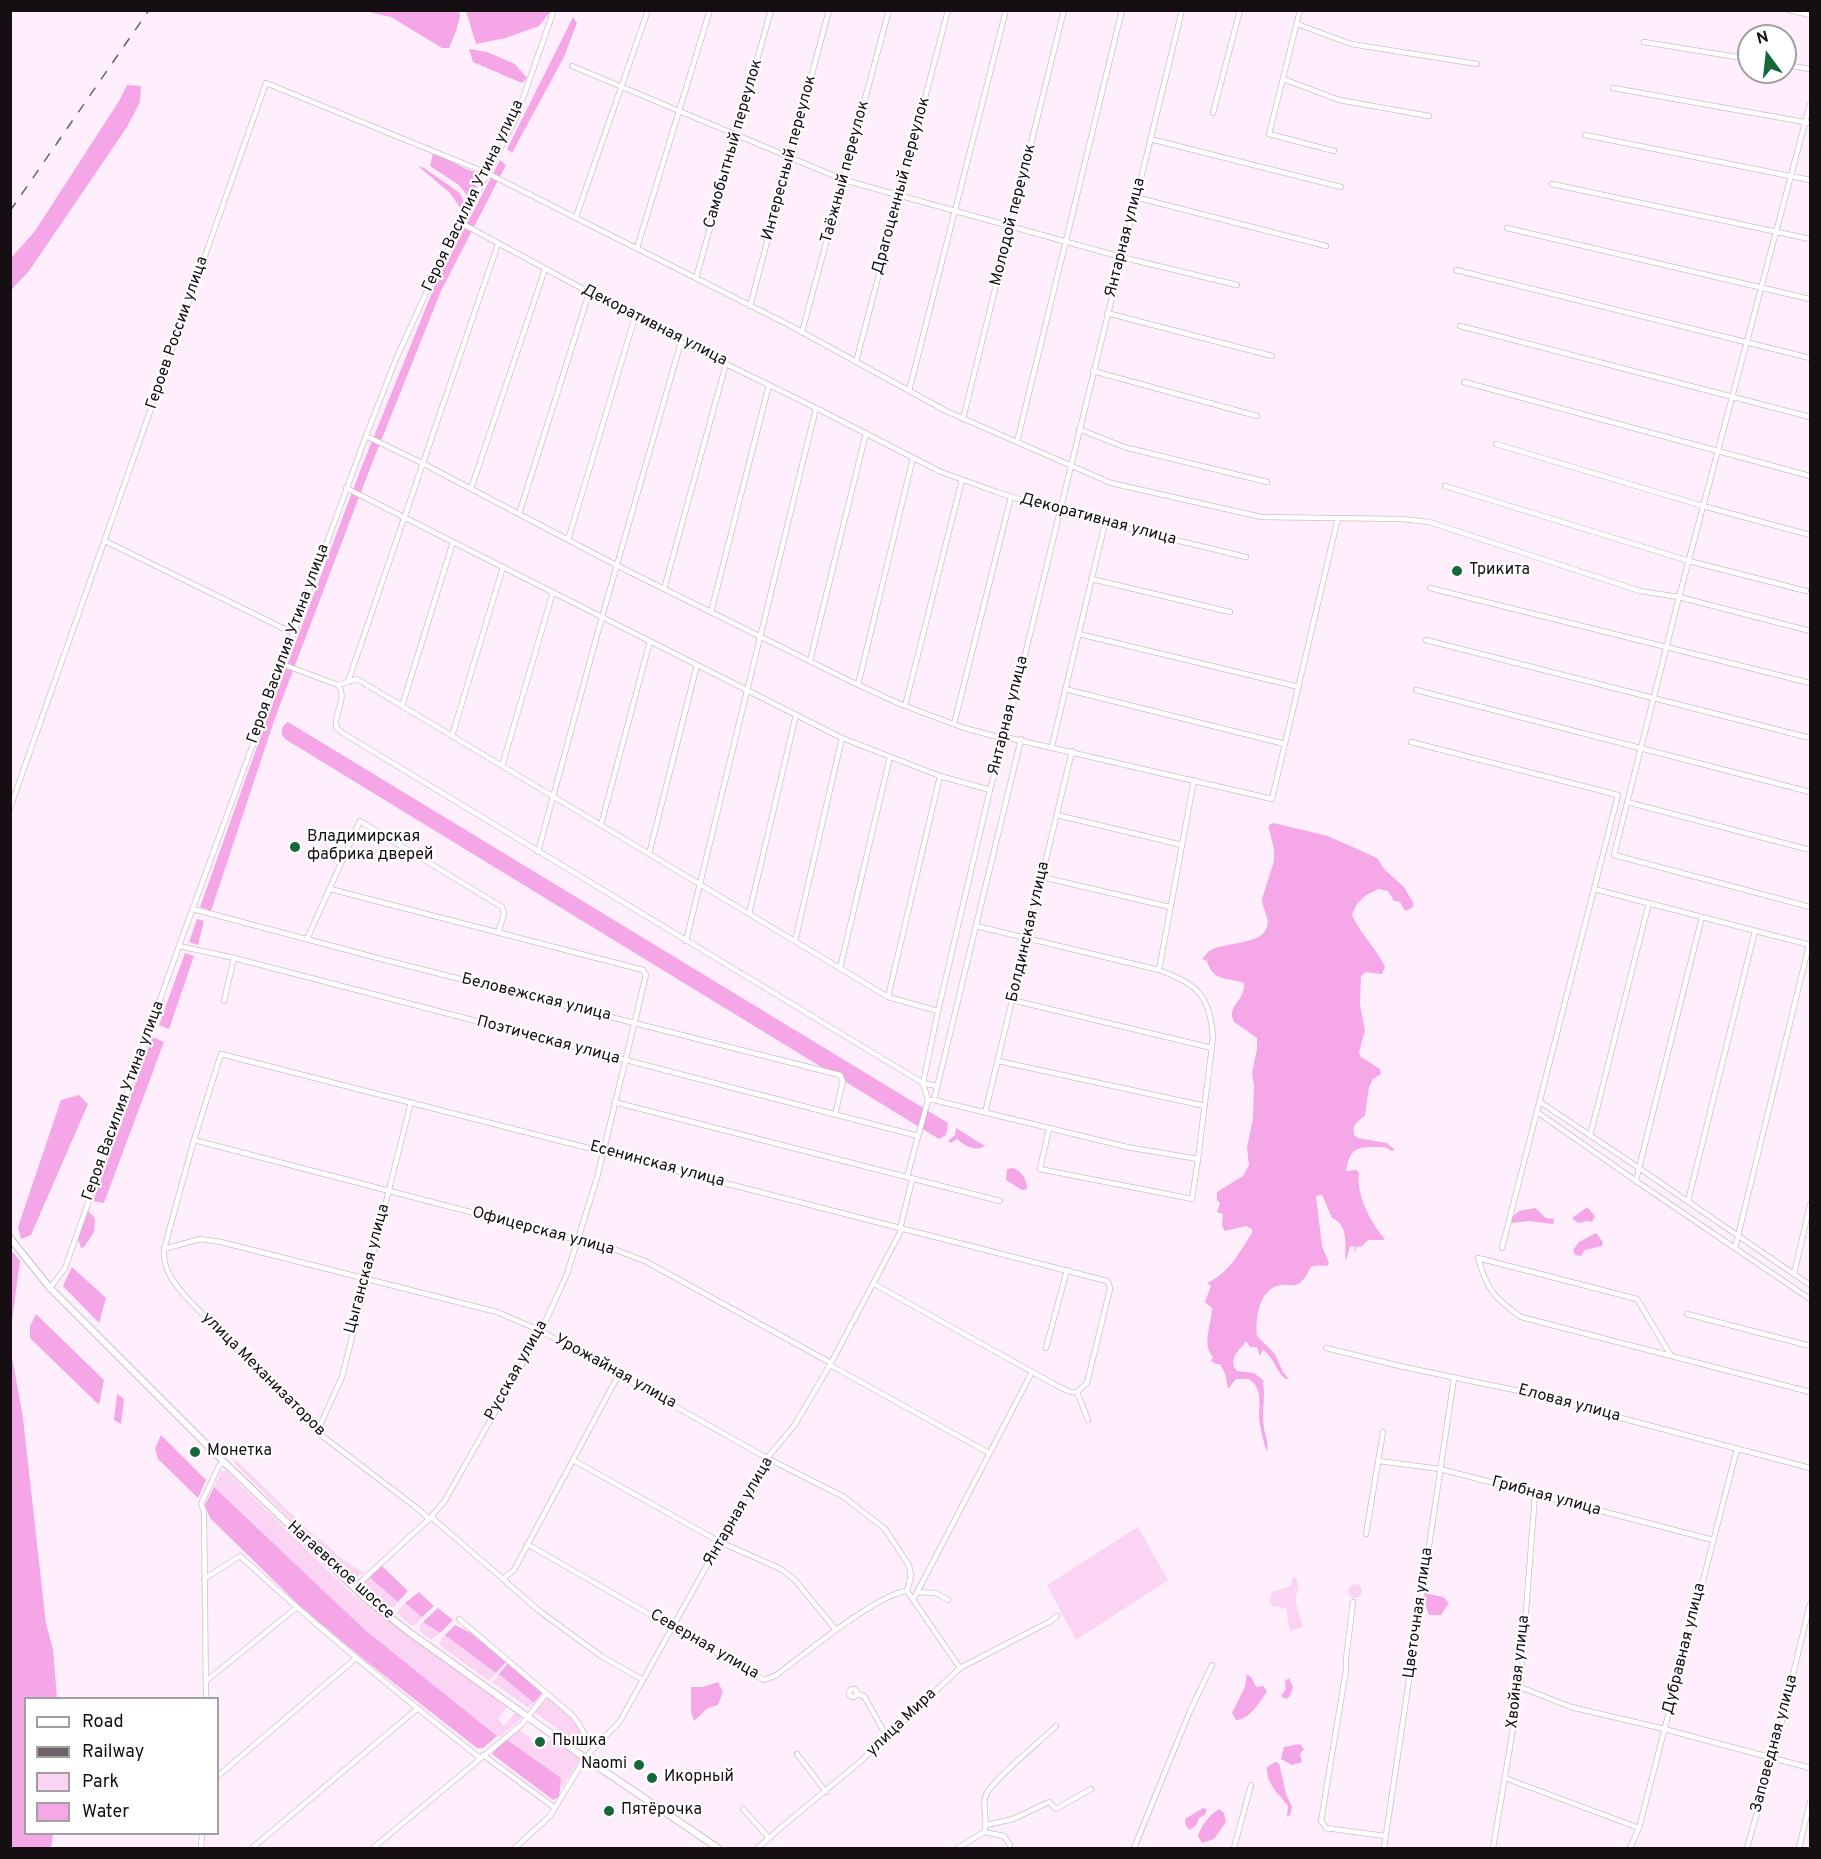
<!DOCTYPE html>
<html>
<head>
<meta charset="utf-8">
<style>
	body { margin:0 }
	#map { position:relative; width:1821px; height:1859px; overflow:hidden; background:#ffeffc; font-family:Overpass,sans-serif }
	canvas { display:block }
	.frame { position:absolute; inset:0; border:12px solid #150e13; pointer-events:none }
	.legend { position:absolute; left:24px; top:1697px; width:195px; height:138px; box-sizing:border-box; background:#fff; border:2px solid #a19fa1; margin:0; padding:8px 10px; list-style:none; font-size:18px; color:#150e13 }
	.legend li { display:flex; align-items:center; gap:12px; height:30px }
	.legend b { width:30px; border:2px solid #a19fa1 }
	.north { position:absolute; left:1737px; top:24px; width:60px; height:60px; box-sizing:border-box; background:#fff; border:2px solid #a19fa1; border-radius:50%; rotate:345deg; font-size:16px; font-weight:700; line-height:24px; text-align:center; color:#150e13 }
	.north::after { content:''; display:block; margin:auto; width:21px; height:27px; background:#156838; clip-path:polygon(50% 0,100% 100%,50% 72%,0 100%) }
</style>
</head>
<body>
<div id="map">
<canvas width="1821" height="1859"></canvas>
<div class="frame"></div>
<ul class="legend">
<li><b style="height:8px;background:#fff"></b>Road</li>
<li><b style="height:8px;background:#6b6169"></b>Railway</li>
<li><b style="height:16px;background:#fbd3f3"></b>Park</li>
<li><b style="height:16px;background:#f5a7e8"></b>Water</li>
</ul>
<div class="north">N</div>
</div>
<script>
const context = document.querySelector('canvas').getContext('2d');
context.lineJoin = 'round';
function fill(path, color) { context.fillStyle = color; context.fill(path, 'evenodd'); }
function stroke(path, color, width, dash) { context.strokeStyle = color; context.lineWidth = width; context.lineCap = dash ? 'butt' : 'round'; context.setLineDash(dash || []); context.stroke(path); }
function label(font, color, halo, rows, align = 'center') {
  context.font = font + ' Overpass,sans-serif'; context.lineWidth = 4.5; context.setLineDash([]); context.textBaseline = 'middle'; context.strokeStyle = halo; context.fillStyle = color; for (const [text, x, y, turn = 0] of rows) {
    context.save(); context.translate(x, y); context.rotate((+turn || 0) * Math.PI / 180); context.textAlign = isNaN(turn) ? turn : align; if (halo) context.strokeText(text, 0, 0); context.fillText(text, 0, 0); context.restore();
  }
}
const green = new Path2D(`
	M236 1460 314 1536 311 1539 233 1462Z
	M225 1470 353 1595 507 1707 498 1719 504 1726 515 1713 520 1715 521 1719 500 1737 497 1736 364 1629 214 1487 221 1472Z
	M1138 1527 1168 1580 1076 1640 1047 1585Z
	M319 1538 339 1557 364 1573 353 1579 339 1566V1561L332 1559 316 1544 315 1542Z
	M369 1577 398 1602 394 1607H388L364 1588 363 1583Z
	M1296 1577C1300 1591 1296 1591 1296 1602 1297 1611 1301 1618 1303 1627L1290 1631 1286 1608 1272 1606 1270 1601 1272 1592 1291 1586 1292 1578Z
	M1348 1591a7 7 0 1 1 14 0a7 7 0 1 1-14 0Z
	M405 1603 422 1617 416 1625H411L397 1613Z
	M423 1622 440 1633 431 1640 419 1631 420 1625Z
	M445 1635 496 1673 489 1681 442 1647 440 1645 441 1639Z
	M499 1674 534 1703 531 1706 527 1707 495 1684 493 1682Z
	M546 1696C564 1711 579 1723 588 1745H580L533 1711Z
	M520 1730 532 1739 531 1742 544 1747 548 1741 552 1740 579 1757 580 1760 559 1792 561 1778 506 1739Z`);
const forest = new Path2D(`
	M365 11H459L460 16 456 31 449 48H442L391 17Z
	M466 11V10L551 11 539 26 506 38 476 44Z
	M573 17 577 23 564 57 512 153 507 149Z
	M469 49 487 52 515 64 527 78 522 83 473 62Z
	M127 85 141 86 140 102 127 127 29 271 11 290V258L35 231 119 101Z
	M492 151 493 154 468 202 465 199 467 195 459 185 430 166 433 153C448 157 468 174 481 172L488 152Z
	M500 160 506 165 441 291 369 471 275 718 211 911 200 907 268 716 362 466 435 285Z
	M418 166 424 168 460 193 466 207 463 212 450 193Z
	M288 722 948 1123 946 1135 939 1139 285 739C280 733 281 726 288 722Z
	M197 919 204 921 198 945 189 942Z
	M185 953 194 956 169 1029 159 1025Z
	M152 1037 164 1042 104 1203 93 1201Z
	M79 1095 88 1104 31 1235 21 1239 18 1227 61 1100Z
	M956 1128 985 1146C975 1152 965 1146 957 1139L951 1143 948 1141 955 1135Z
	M1012 1168C1022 1170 1027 1180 1027 1189L1022 1190 1006 1180 1007 1169Z
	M1535 1208 1546 1218 1554 1219 1553 1224 1529 1221 1511 1223 1510 1219 1519 1211Z
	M1586 1208 1589 1209 1595 1216 1592 1222 1587 1221 1578 1223 1572 1218Z
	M88 1211 95 1218 94 1232 84 1247 81 1248 78 1239Z
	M1596 1233 1603 1242 1602 1246 1585 1250 1581 1256 1575 1255 1573 1250 1579 1242Z
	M13 1252 20 1261 11 1328 10 1257Z
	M72 1267 106 1298 99 1323 63 1286Z
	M36 1314 104 1380 99 1405 30 1338V1326Z
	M10 1346 23 1418 46 1624 53 1649 57 1698H26V1834H53L51 1848H11Z
	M117 1394 124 1399 121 1424 114 1420Z
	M161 1435 206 1480 198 1498 158 1459 155 1448Z
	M214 1487 364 1629 497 1736 483 1748H477L362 1658 300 1606 210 1518 205 1505Z
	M382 1566 408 1591 398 1602 369 1577Z
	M419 1592 434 1606 422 1617 405 1603Z
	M438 1608 453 1620 440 1633 423 1622Z
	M455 1625 471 1633 506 1662 496 1673 445 1635Z
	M508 1663 542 1693 534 1703 499 1674Z
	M506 1739 561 1778 559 1797 553 1800 492 1754Z
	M1300 1744 1304 1749 1300 1754 1302 1762 1292 1765 1281 1759 1284 1747Z
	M1203 1808 1207 1809 1205 1815 1199 1818 1197 1824 1190 1830 1186 1826 1185 1819Z
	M1219 1809 1224 1813 1226 1822 1214 1839 1202 1843 1198 1836C1201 1826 1209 1815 1219 1809Z`);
const water = new Path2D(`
	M1273 823 1328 836 1377 858 1385 870 1404 887 1414 904 1412 908 1405 911 1400 902 1394 901 1388 891 1378 889 1365 896 1357 904 1352 915C1361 935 1377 949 1385 967L1382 974 1366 972 1361 976 1360 1004 1365 1031 1359 1052 1361 1057 1380 1069 1381 1074 1373 1079 1369 1087 1365 1116C1357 1122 1352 1124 1354 1135L1358 1138 1387 1143 1395 1150 1391 1151C1387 1147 1384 1147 1377 1147 1357 1147 1350 1148 1346 1171L1356 1170 1359 1172C1356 1195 1370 1222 1385 1239L1383 1240H1368L1361 1247 1357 1246 1355 1252 1353 1249 1355 1250V1247L1350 1246 1346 1261C1344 1248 1350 1225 1332 1218L1322 1195 1316 1196 1322 1246 1329 1263 1328 1266C1302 1264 1315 1270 1300 1283 1295 1287 1287 1284 1282 1285 1259 1287 1255 1319 1257 1336L1275 1354 1283 1372 1289 1379H1286C1276 1372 1276 1360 1263 1350L1260 1356 1257 1347H1250L1247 1342H1245L1244 1345C1236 1351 1229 1362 1237 1371L1254 1373 1264 1381 1263 1383C1266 1398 1261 1412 1264 1428 1265 1435 1269 1443 1267 1451 1264 1444 1261 1432 1260 1424 1257 1408 1265 1390 1249 1379H1236L1228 1389C1226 1377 1226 1374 1220 1364H1216L1211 1361 1213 1357C1201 1344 1212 1324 1212 1308L1205 1302 1211 1286 1207 1283C1229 1273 1239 1253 1252 1233V1229L1246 1226 1225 1231 1222 1226 1223 1214 1217 1212 1220 1203 1217 1200V1192L1243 1176 1249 1165 1247 1148 1253 1118 1254 1085 1252 1073 1257 1049V1038L1234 1022C1226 1004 1245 1003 1244 983 1230 977 1213 983 1207 961L1202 959C1204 957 1206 954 1208 952 1222 941 1262 946 1267 927 1270 917 1262 909 1262 899L1274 861V849L1269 829V825Z
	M1425 1593 1443 1597 1449 1603 1441 1615H1429L1424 1602Z
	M1247 1674 1252 1678 1256 1687 1263 1686 1267 1691C1260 1702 1249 1720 1236 1720L1232 1713 1245 1687Z
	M1289 1678 1293 1687 1290 1696 1286 1699 1281 1696 1286 1689 1285 1681Z
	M718 1682 723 1692 718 1705 708 1708 694 1721 691 1712V1687H703Z
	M1275 1762 1279 1763 1286 1794 1292 1807 1290 1815 1287 1817 1288 1806C1279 1794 1266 1784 1267 1767Z`);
const street = new Path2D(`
	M1300 10 1269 134 1334 151
	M1789 10 1810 15
	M1297 24 1351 44 1477 64
	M1644 42 1749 59
	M1785 65 1810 69
	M572 66 844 180 1121 257 1237 285
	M1283 79 1339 100 1429 116
	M1613 88 1810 123
	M1810 104 1679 597 1614 855 1810 907
	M1213 113 1240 10
	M1585 135 1810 180
	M1150 139 1341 187
	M1552 184 1810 239
	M1135 197 1326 246
	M576 217 648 10
	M461 223 681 342 816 408 941 472 997 492 1059 512 1246 557
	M1507 228 1810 299
	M637 248 710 10
	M1456 270 1810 358
	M696 278 771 10
	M750 306 829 10
	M1107 313 1272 356
	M1460 326 1810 417
	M802 332 889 10
	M856 362 948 10
	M1093 371 1257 416
	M1464 382 1810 476
	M909 391 1006 10
	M963 419 1064 10
	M1079 429 1124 447 1267 482
	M366 436 422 463 616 565 852 682 900 704 964 728 1005 739
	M1017 442 1122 10
	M1496 444 1703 506 1810 535
	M1445 486 1689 561 1806 591
	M346 488 842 738 940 776 990 790
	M471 489 545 269
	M519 514 589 293
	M568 540 635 317
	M105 541 293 633
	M1092 579 1230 612
	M1430 588 1810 683
	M664 589 726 364
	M711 612 769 385
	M1079 634 1299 687
	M1426 640 1810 738
	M810 661 866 433
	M282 664 338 685C348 698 334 712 336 727L341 732 923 1083 937 1086
	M348 682 498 244
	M338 685 357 679 888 997 938 1011
	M858 685 913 458
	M1065 689 1285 744
	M1416 690 1810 792
	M402 706 453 542
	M905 706 962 480
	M954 724 1011 497
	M452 736 503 567
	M1005 737 1272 799 1338 518
	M1411 742 1618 795 1594 889 1810 945
	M1052 746 1105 523
	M502 766 553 592
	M1627 802 1810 850
	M10 808 266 83 487 173 791 326 946 411 1111 483 1261 517 1402 519 1429 522 1640 591 1679 597 1810 631
	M1057 815 1182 845
	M601 825 650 641
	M538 852 602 617 681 342
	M649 854 697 665
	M1042 877 1170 907
	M330 889 643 970 646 975 597 1178 567 1274 541 1331 444 1502 429 1519 354 1588
	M193 909 385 960 840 1075 843 1081 835 1115
	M749 914 796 715
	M307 939 360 821 502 907 504 914 498 933
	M686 941 816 408
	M795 941 842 738
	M179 946 234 958 918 1136
	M840 968 890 757
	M1159 970 1194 780
	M888 997 940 776
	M1012 1000 1212 1048
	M224 1001 234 958
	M998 1061 1205 1106
	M928 1100H934L1127 1147 1198 1159 1213 1038C1210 995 1198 985 1159 970L976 926
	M934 1100 1021 739
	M614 1102 1000 1201
	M1540 1102 1639 1168 1702 917
	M1537 1112 1636 1181
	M985 1113 1072 751
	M1049 1129 1040 1169 1192 1199 1198 1159
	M1590 1136 1649 903
	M194 1140 616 1250 645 1261 831 1363
	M907 1177 928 1100 923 1083 938 1011 990 790 1005 737 1182 10
	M1688 1201 1755 931
	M900 1229 912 1180
	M1502 1248 1594 889
	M1735 1248 1809 945
	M164 1249 200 1239 221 1242 497 1312 541 1331 767 1458 844 1497 885 1529 908 1564C913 1573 910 1581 907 1591L960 1668
	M1794 1274 1810 1205
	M874 1284 1054 1384 1070 1392H1077
	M1810 1285 1639 1168 1636 1181 1810 1299
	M50 1288 65 1268 179 946 366 436 396 359 427 291 516 118 554 10
	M1687 1314 1810 1346
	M1046 1348 1067 1270
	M1326 1348 1404 1367 1519 1391 1810 1468
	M1670 1354 1637 1299 1478 1258C1487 1290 1494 1298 1521 1317L1810 1392
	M830 1365 989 1453
	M1077 1392 1088 1420
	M317 1432 342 1377 411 1102
	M573 1460 720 1542 781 1569 795 1580 836 1630
	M1379 1461 1440 1469 1713 1540
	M431 1517 503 1579 514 1570 619 1374
	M429 1519 417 1508 317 1432 185 1296C173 1282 162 1267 164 1249L194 1140 221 1054 1107 1281 1109 1284 1110 1289 1087 1383 1077 1392
	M1366 1534 1383 1432
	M527 1544 764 1680 775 1676C802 1656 877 1594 907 1591
	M204 1579 240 1556C317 1627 397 1693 480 1758
	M503 1579 538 1610 601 1656 643 1680
	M917 1592 936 1593 948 1600
	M913 1600 1032 1372
	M1353 1602 1346 1659V1670L1321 1821 1326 1828 1385 1836
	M459 1619 572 1715C582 1725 585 1740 595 1748
	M206 1681 296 1608
	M1520 1687 1571 1707 1664 1729 1810 1768
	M849 1693a4 4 0 1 1 8 0a4 4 0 1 1-8 0Z
	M857 1694 864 1696 887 1737
	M206 1698 204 1511 201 1504 219 1466 224 1462
	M797 1754 826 1792
	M483 1755 555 1808
	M218 1776 355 1659
	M1505 1778 1639 1828
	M743 1809 769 1838
	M987 1825 1013 1819 1049 1802 1056 1809 1091 1789
	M984 1832 1004 1836 1010 1845
	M201 1848 202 1834
	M252 1848 417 1709
	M373 1848 522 1724 546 1694
	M515 1848 550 1816 585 1758 620 1721 767 1458 794 1426 831 1363 902 1229
	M758 1848 778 1830 861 1761 960 1668 1051 1621 1057 1616
	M958 1848 984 1832C989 1820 981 1807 986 1795 991 1781 1042 1740 1056 1726
	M1134 1848 1190 1711 1212 1665
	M1234 1848 1251 1785
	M1384 1848 1454 1378
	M1493 1848 1520 1687 1535 1495
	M1630 1848 1639 1828 1737 1449
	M1747 1848 1773 1757 1810 1604
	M1799 1848 1810 1802`);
const secondary = new Path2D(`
	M10 1238 50 1288 224 1462 364 1597 409 1632 585 1758 718 1848`);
const rail = new Path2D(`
	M10 211 149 10`);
const markers = [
	[1457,571,6,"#156838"],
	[295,847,6,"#156838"],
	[195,1452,6,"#156838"],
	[540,1742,6,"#156838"],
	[639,1765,6,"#156838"],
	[652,1778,6,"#156838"],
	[609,1811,6,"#156838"]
];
const streetNames = [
	["Самобытный переулок",734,144,-74],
	["Интересный переулок",790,158,-75],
	["Таёжный переулок",846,172,-75],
	["Драгоценный переулок",902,186,-75],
	["Героя Василия Утина улица",474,196,-64],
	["Молодой переулок",1014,215,-76],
	["Янтарная улица",1126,238,-76],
	["Декоративная улица",654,326,27],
	["Героев России улица",178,333,-71],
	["Декоративная улица",1098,520,15],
	["Героя Василия Утина улица",289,644,-70],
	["Янтарная улица",1009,716,-76],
	["Болдинская улица",1029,932,-77],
	["Беловежская улица",536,998,14],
	["Поэтическая улица",548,1041,15],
	["Героя Василия Утина улица",124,1101,-70],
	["Есенинская улица",657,1165,15],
	["Офицерская улица",543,1232,15],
	["Цыганская улица",368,1269,-75],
	["Русская улица",517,1371,-61],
	["Урожайная улица",615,1372,29],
	["улица Механизаторов",263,1375,45],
	["Еловая улица",1569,1404,15],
	["Грибная улица",1546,1497,15],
	["Янтарная улица",739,1512,-60],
	["Нагаевское шоссе",340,1571,42],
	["Цветочная улица",1419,1613,-82],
	["Северная улица",704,1645,30],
	["Дубравная улица",1685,1649,-76],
	["Хвойная улица",1519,1672,-84],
	["улица Мира",902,1723,-44],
	["Заповедная улица",1775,1744,-75]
];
const poiNames = [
	["Трикита",1469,571],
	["Владимирская",307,838],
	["фабрика дверей",307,856],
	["Монетка",207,1452],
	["Пышка",552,1742],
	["Naomi",627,1765,"right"],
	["Икорный",664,1778],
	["Пятёрочка",621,1811]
];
fill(green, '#fbd3f3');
fill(forest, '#f4a6e7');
fill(water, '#f5a7e8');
stroke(street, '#d0bdcc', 6);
stroke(secondary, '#d0bdcc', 8);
stroke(street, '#fff', 4.5);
stroke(secondary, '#fff', 6);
stroke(rail, '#6b6169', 1.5, [10, 10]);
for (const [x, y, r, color] of markers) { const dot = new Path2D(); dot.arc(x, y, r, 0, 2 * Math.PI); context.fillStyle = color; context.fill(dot); stroke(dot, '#fff', 2); }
label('16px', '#150e13', '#fff', streetNames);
label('16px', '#150e13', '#fff', poiNames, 'left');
</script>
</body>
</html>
